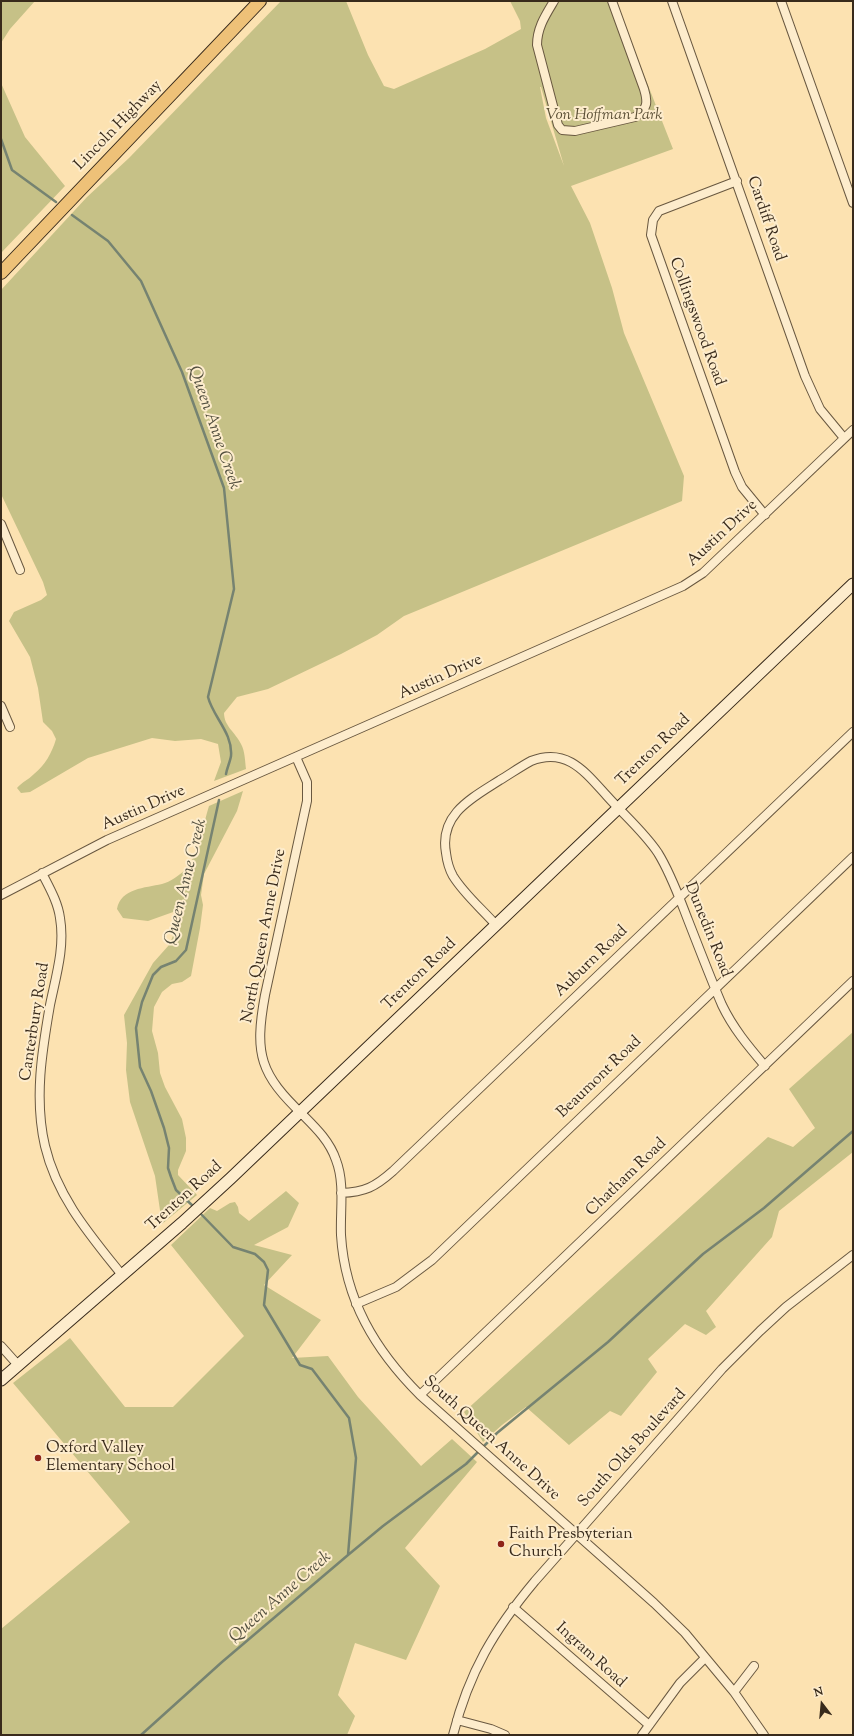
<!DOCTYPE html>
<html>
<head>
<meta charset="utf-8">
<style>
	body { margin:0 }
	#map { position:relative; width:854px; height:1736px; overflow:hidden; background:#fce2b1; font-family:"Sorts Mill Goudy",serif }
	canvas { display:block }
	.frame { position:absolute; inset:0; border:2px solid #382a1b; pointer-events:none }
	.north { position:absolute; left:802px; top:1684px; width:40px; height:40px; -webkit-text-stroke:3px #fdeccc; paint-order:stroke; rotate:344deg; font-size:11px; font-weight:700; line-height:16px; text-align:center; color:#382a1b }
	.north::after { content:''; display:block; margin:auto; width:14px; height:18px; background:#382a1b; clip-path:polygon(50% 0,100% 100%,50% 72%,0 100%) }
</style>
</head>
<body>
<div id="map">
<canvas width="854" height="1736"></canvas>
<div class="frame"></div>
<div class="north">N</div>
</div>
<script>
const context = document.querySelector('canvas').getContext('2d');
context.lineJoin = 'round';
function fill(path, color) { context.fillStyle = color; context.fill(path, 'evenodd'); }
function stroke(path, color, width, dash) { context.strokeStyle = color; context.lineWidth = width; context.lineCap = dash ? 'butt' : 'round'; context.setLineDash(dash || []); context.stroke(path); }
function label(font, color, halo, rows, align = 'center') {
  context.font = font + ' "Sorts Mill Goudy",serif'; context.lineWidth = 4; context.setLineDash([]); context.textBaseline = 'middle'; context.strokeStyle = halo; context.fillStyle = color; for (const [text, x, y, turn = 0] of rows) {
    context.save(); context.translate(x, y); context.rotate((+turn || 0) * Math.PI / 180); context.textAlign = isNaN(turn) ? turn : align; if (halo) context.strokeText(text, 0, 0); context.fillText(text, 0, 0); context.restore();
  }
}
const green = new Path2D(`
	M1 1H35L10 29 1 43Z
	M281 1H346L368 55 384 86 394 89 485 49 521 29 520 21 510 1H615L673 149 571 186 590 223 612 288 624 333 684 476 682 501 404 616 377 635 341 654 268 689 237 697 224 713C224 726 235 732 241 744 245 751 245 761 246 769L214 781 221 762 218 744 201 739 175 741 152 738 88 758 30 792 21 793 17 788C22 782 28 780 34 774 45 765 52 753 56 739L52 731 43 722 38 688 30 657 9 621 14 612 41 600 47 595 43 582 1 494V290L87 197 129 158ZM540 87H541L564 166 546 118Z
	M1 83 25 137 65 186 1 253Z
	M243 791 237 811 204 874 201 895 203 905 200 928 191 976 182 982 172 984 162 992 154 1007 152 1031 158 1053 160 1073 165 1087 182 1119 186 1138V1151L178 1170V1175L197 1195 162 1224 155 1176 130 1102 126 1070 127 1043 124 1015 153 963 169 945 180 920 176 911 148 921 123 918 117 909C121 888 145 888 162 884 170 882 180 875 186 869 197 858 204 822 209 806Z
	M853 1032V1152L779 1211 772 1237 706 1311 716 1327 706 1335 685 1324 648 1359 657 1372 621 1416 610 1411 569 1445 526 1407 502 1425 483 1442 464 1412 768 1137 793 1147 815 1128 789 1089Z
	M286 1191 299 1203 288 1227 254 1245 292 1255 264 1285 321 1320 292 1358 328 1356 358 1397 421 1466 452 1439 477 1462 405 1548 440 1586 406 1660 355 1643 338 1695 355 1716 347 1735H1V1629L130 1522 13 1383 70 1338 125 1407H173L244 1336 171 1245 210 1208 217 1211 230 1203 235 1202 238 1207 239 1213 249 1221Z`);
const stream = new Path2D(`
	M1 139 12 170 56 202
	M72 215 108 241 141 281 182 372 224 488 234 589 208 697C213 717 233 733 231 756 230 762 227 768 226 774
	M194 1207 176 1190 171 1177 168 1168 169 1148 164 1128 151 1091 140 1067 136 1028 142 1002 153 975 161 967 176 961 186 950 219 800
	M348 1555 383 1526 466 1464 497 1433 608 1342 703 1254 764 1208 853 1131
	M141 1735 222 1662 348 1555 356 1458 349 1418 312 1369 300 1365 264 1305 268 1270 264 1262 255 1254 233 1247 199 1212`);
const street = new Path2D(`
	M554 1C545 16 537 28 537 45L558 125 562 130 575 131 635 117C648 109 648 102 644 89L612 1
	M672 1 805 376 820 409 844 438
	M781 1 853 203
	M737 181 659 211 653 220 651 235 735 472 742 487 765 515
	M1 524 20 570
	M1 706 10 727
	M296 757 307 782V801L265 995C254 1055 260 1074 304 1116 317 1129 330 1142 336 1160 345 1183 340 1211 341 1235 345 1300 375 1350 420 1395L654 1603 685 1633 734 1692 764 1735
	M42 873C49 887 58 902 60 918 65 947 56 976 50 1005 42 1051 34 1099 45 1146 57 1197 90 1235 122 1275
	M1 895 107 840 683 586 703 573 853 430
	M496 925C482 909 464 894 453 876 449 869 447 861 446 853 439 814 472 798 500 780 510 774 520 767 531 761 567 747 585 772 607 796 624 815 644 832 658 853 671 874 679 897 688 920 699 948 710 977 722 1005 733 1028 748 1046 765 1066
	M341 1193C365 1192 375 1187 393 1171L853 732
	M356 1304 396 1287 432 1260 853 857
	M1 1346 18 1365
	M420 1395 853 981
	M513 1607 649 1725
	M734 1692 754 1666
	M457 1720 491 1729 505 1735
	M453 1735C469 1672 494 1630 535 1581L722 1369 760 1331 786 1307 853 1255
	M642 1735 680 1683 705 1658`);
const secondary = new Path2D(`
	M1 1380 182 1223 231 1178 853 584`);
const primary = new Path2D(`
	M1 273 260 1`);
const markers = [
	[38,1458,4,"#8f2418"],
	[501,1544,4,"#8f2418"]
];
const parkNames = [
	["Von Hoffman Park",604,116]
];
const streetNames = [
	["Lincoln Highway",119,126,-46],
	["Cardiff Road",765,219,71],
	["Collingswood Road",696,322,70],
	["Austin Drive",723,534,-43],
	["Austin Drive",441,678,-24],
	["Trenton Road",654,751,-44],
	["Austin Drive",144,809,-24],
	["Dunedin Road",707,930,68],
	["North Queen Anne Drive",265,936,-79],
	["Auburn Road",592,962,-44],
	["Trenton Road",420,975,-44],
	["Canterbury Road",36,1022,-81],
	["Beaumont Road",600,1078,-44],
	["Chatham Road",627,1178,-44],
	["Trenton Road",185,1197,-42],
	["South Queen Anne Drive",491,1439,42],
	["South Olds Boulevard",633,1449,-48],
	["Ingram Road",590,1656,42]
];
const poiNames = [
	["Oxford Valley",46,1449],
	["Elementary School",46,1467],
	["Faith Presbyterian",509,1535],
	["Church",509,1553]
];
const waterNames = [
	["Queen Anne Creek",213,428,71],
	["Queen Anne Creek",187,882,-76],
	["Queen Anne Creek",281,1598,-41]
];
fill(green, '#c6c187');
stroke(stream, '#768371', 2.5);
stroke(street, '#695840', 10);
stroke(secondary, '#382a1b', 13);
stroke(primary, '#382a1b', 14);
stroke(street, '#fdeccc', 8);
stroke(secondary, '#fdeccc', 11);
stroke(primary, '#eec178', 12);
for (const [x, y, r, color] of markers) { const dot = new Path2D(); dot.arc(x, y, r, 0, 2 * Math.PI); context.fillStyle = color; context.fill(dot); stroke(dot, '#fdeccc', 1.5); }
label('italic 16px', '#5c5036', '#fdeccc', parkNames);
label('16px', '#382a1b', '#fdeccc', streetNames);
label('16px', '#382a1b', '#fdeccc', poiNames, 'left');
label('italic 17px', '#524f3f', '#fdeccc', waterNames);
</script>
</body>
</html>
